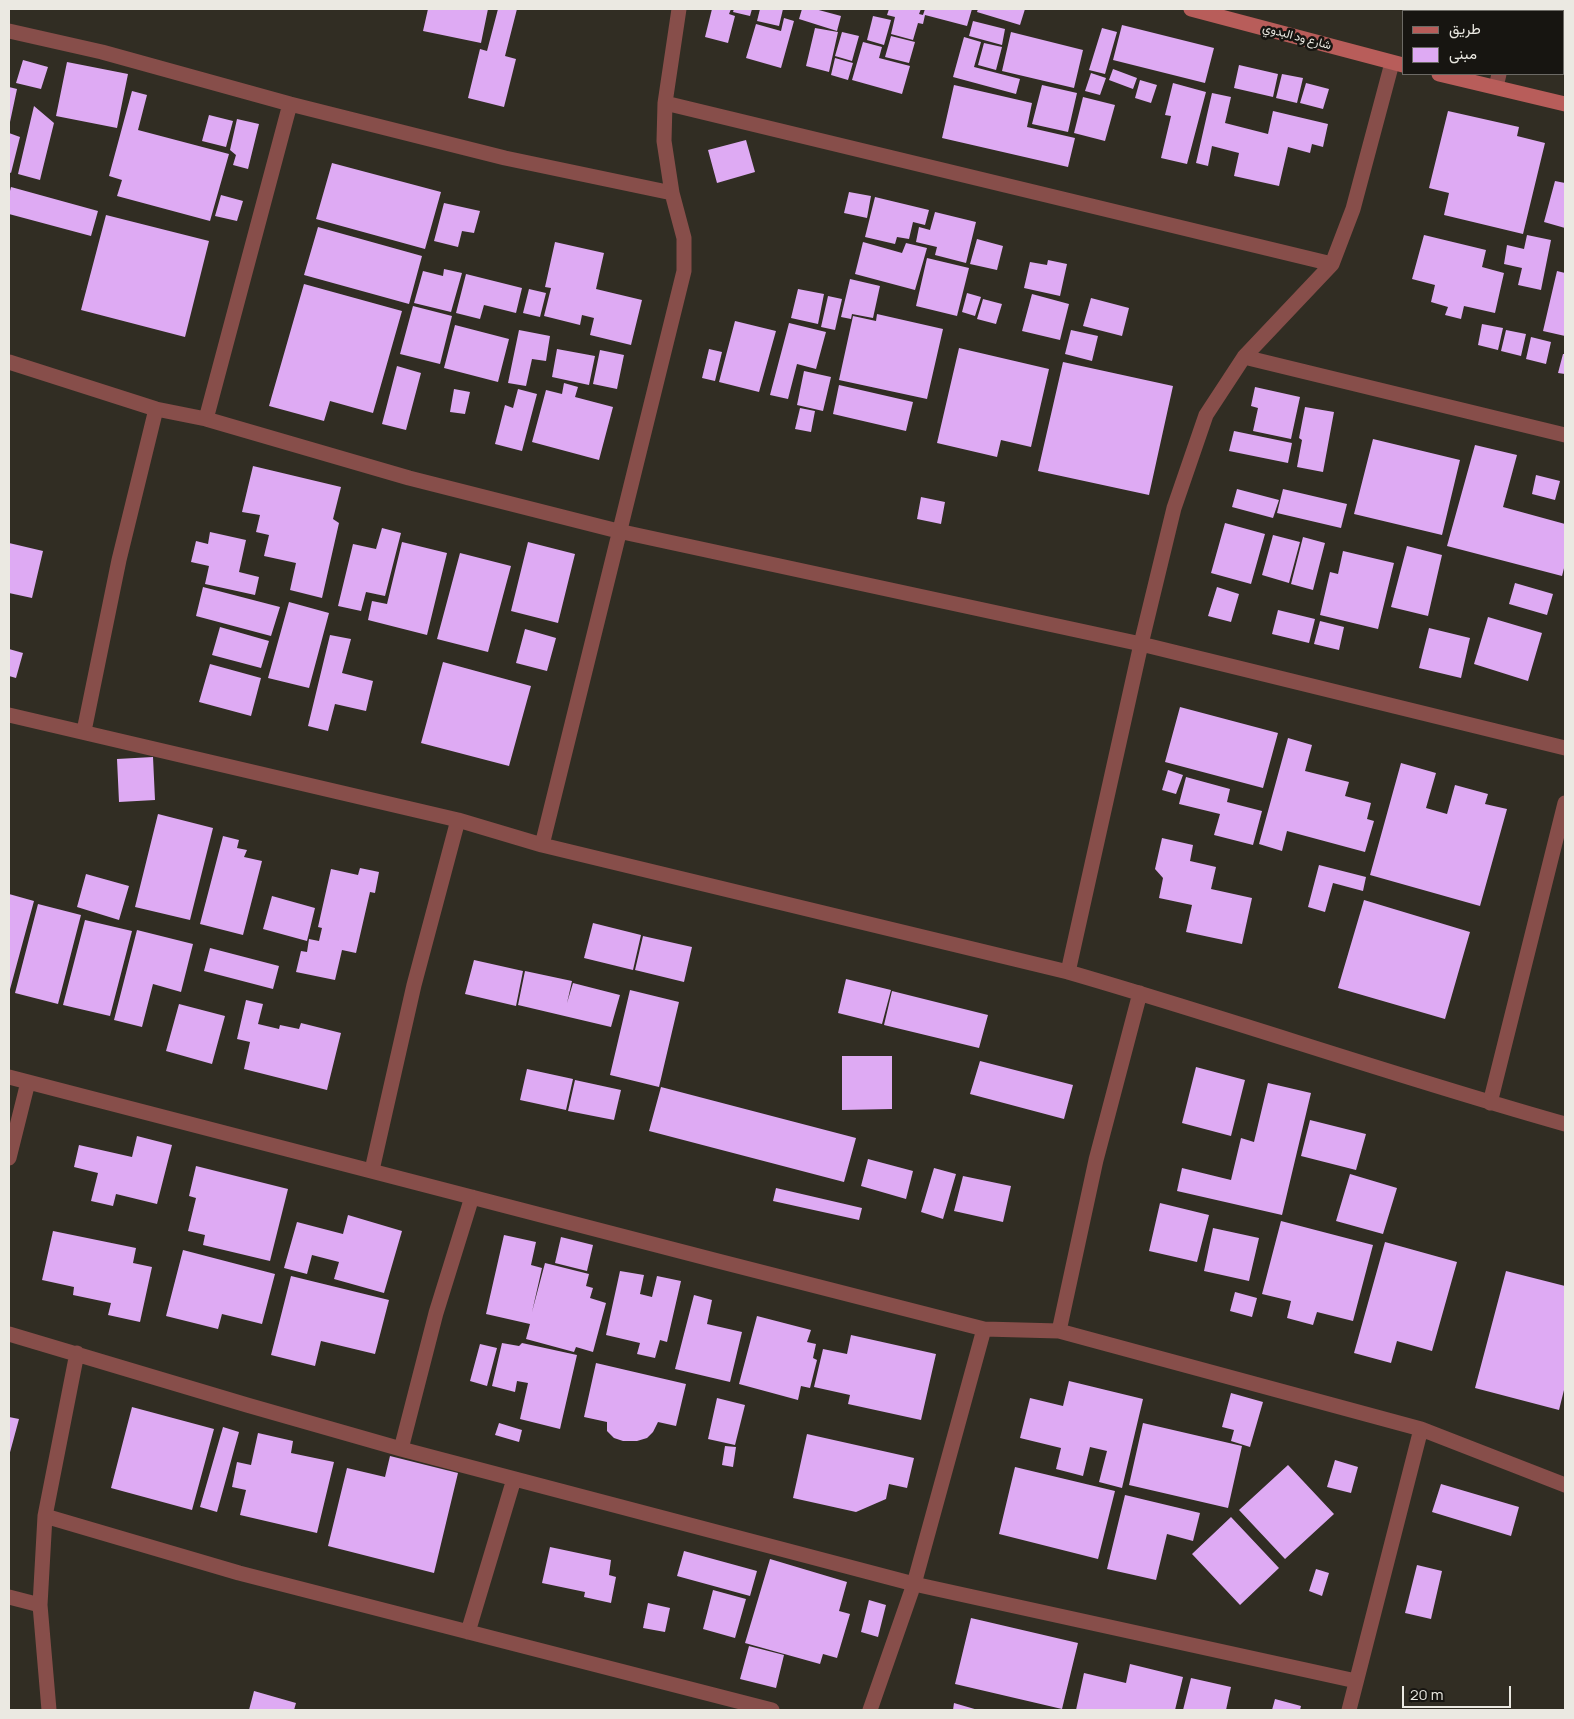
<!DOCTYPE html>
<html>
<head>
<meta charset="utf-8">
<style>
	body { margin:0 }
	#map { position:relative; width:1574px; height:1719px; overflow:hidden; background:#312d23; font-family:Manrope,Vazirmatn,sans-serif }
	canvas { display:block }
	.frame { position:absolute; inset:0; border:10px solid #ebe9e2; pointer-events:none }
	.legend { position:absolute; left:1402px; top:10px; width:162px; height:65px; box-sizing:border-box; background:#171511; border:1px solid #6c6a65; margin:0; padding:6px 9px; list-style:none; font-size:15px; color:#ebe9e2 }
	.legend li { display:flex; align-items:center; gap:10px; height:25px }
	.legend b { width:25px; border:1px solid #6c6a65 }
	.scale { position:absolute; left:1402px; top:1686px; width:109px; height:22px; box-sizing:border-box; border:2px solid #ebe9e2; border-top:0; padding-left:6px; font-size:15px; line-height:18px; white-space:nowrap; color:#ebe9e2; -webkit-text-stroke:4px #171511; paint-order:stroke }
</style>
</head>
<body>
<div id="map">
<canvas width="1574" height="1719"></canvas>
<div class="frame"></div>
<ul class="legend">
<li><b style="height:6px;background:#b85d5a"></b>طريق</li>
<li><b style="height:14px;background:#deaaf3"></b>مبنى</li>
</ul>
<div class="scale">20 m</div>
</div>
<script>
const context = document.querySelector('canvas').getContext('2d');
context.lineJoin = 'round';
function fill(path, color) { context.fillStyle = color; context.fill(path, 'evenodd'); }
function stroke(path, color, width, dash) { context.strokeStyle = color; context.lineWidth = width; context.lineCap = dash ? 'butt' : 'round'; context.setLineDash(dash || []); context.stroke(path); }
function label(font, color, halo, rows, align = 'center') {
  context.font = font + ' Manrope,Vazirmatn,sans-serif'; context.lineWidth = 5; context.setLineDash([]); context.textBaseline = 'middle'; context.strokeStyle = halo; context.fillStyle = color; for (const [text, x, y, turn = 0] of rows) {
    context.save(); context.translate(x, y); context.rotate((+turn || 0) * Math.PI / 180); context.textAlign = isNaN(turn) ? turn : align; if (halo) context.strokeText(text, 0, 0); context.fillText(text, 0, 0); context.restore();
  }
}
const building = new Path2D(`
	M428 9H488L481 43 423 31Z
	M498 9H517L505 56 516 59 504 107 468 98 480 49 487 51Z
	M712 9H731L729 14 735 16 728 43 705 37Z
	M734 9H752L750 16 733 12Z
	M760 9H783L779 26 757 21Z
	M802 9H815L841 16 837 31 799 19Z
	M889 9H921L919 14 923 15 925 9H972L967 26 925 15 923 24 918 23 913 40 891 34 895 17 887 15Z
	M978 9H1025L1020 25 977 12Z
	M873 16 891 20 884 45 867 40Z
	M784 18 794 21 781 68 746 58 756 24 781 31Z
	M973 21 1005 29 1002 45 969 36Z
	M1122 25 1214 48 1205 83 1113 60Z
	M815 28 838 32 829 72 806 66Z
	M1102 28 1117 32 1105 74 1089 70Z
	M842 32 859 36 852 61 835 56Z
	M1011 32 1083 50 1074 88 1002 71Z
	M891 36 915 42 909 63 885 57Z
	M964 37 981 42 974 67 1020 79 1016 94 953 77Z
	M863 42 882 47 879 58 910 66 902 94 852 80Z
	M984 43 1002 47 996 70 978 65Z
	M835 58 853 63 848 80 831 75Z
	M23 60 48 67 41 89 16 83Z
	M67 62 128 74 117 128 56 116Z
	M1239 65 1278 74 1273 97 1234 88Z
	M1113 69 1137 78 1133 89 1109 80Z
	M1091 73 1106 78 1100 95 1085 91Z
	M1282 74 1303 78 1297 103 1276 98Z
	M1140 80 1157 85 1151 103 1135 98Z
	M1173 83 1206 92 1187 164 1161 158 1171 116 1165 115Z
	M1306 83 1329 89 1323 109 1300 103Z
	M954 85 1032 103 1027 127 1075 138 1068 167 942 138Z
	M1042 85 1077 93 1068 132 1032 124Z
	M9 87 17 89 10 122H9Z
	M132 91 147 95 138 130 229 154 210 221 117 196 122 180 109 176Z
	M1212 93 1231 97 1225 123 1268 134 1273 111 1328 124 1323 147 1312 144 1310 153 1288 147 1279 186 1234 176 1239 153 1212 146 1208 166 1196 163Z
	M1083 97 1115 105 1105 141 1074 133Z
	M34 106 54 123 40 180 18 174Z
	M1448 111 1519 127 1517 136 1545 143 1523 234 1444 215 1449 193 1429 188Z
	M209 115 233 121 226 147 202 141Z
	M237 119 259 124 248 169 233 165 236 155 230 150Z
	M9 133 20 137 11 173 9 172Z
	M746 140 755 172 717 183 708 150Z
	M332 163 441 192 425 249 316 219Z
	M1555 181 1565 183V228L1544 222Z
	M11 187 98 211 91 236 9 214V195Z
	M849 192 871 196 867 218 844 213Z
	M221 195 243 201 237 221 215 216Z
	M875 197 929 210 925 225 913 222 909 239 897 237 895 244 865 237Z
	M444 203 480 211 474 233 462 231 458 247 434 241Z
	M935 212 976 222 966 263 935 255 937 247 916 242 919 227 930 230Z
	M106 215 209 241 185 337 81 310Z
	M318 227 422 256 409 304 304 275Z
	M1424 235 1486 250 1482 267 1504 273 1495 313 1464 306 1461 319 1445 315 1448 307 1431 302 1435 285 1412 279Z
	M1527 235 1551 240 1541 290 1518 285 1522 268 1504 264 1507 245 1524 249Z
	M977 239 1003 246 997 270 970 264Z
	M555 242 604 253 596 289 642 300 631 345 590 335 594 318 582 315 580 325 544 316 551 288 545 287Z
	M863 242 902 253 906 243 927 248 915 290 855 274Z
	M927 258 969 268 957 316 916 306Z
	M1048 260 1067 264 1060 296 1024 288 1030 262 1047 265Z
	M444 269 462 273 451 312 414 303 423 271 443 276Z
	M1557 271 1565 273V336L1543 331Z
	M466 274 522 288 516 313 484 305 480 319 456 313Z
	M850 279 880 286 873 318 852 314 851 319 841 317Z
	M304 284 402 311 373 413 330 401 324 421 269 406Z
	M529 289 546 293 540 317 523 313Z
	M798 289 824 294 818 324 791 318Z
	M967 293 981 297 975 316 962 312Z
	M1032 294 1069 304 1060 340 1022 331Z
	M828 296 842 299 835 330 821 327Z
	M1091 298 1129 308 1122 336 1083 326Z
	M983 299 1002 304 996 324 977 319Z
	M413 306 452 316 440 364 400 354Z
	M877 314 943 329 927 399 839 380 853 316 876 321Z
	M735 321 776 331 759 392 719 382Z
	M789 323 826 332 816 369 797 364 788 399 770 395Z
	M1482 324 1503 328 1498 350 1478 345Z
	M455 325 509 339 498 382 444 368Z
	M519 330 550 336 546 361 532 359 526 386 508 383Z
	M1071 330 1098 336 1092 361 1065 354Z
	M1506 330 1526 334 1521 356 1501 351Z
	M1531 337 1551 342 1546 364 1526 359Z
	M959 348 1049 369 1031 447 1001 440 997 457 937 443Z
	M557 349 595 356 589 385 552 377Z
	M709 349 722 352 715 381 702 378Z
	M600 350 624 355 617 389 593 384Z
	M1563 354H1565V374L1558 373Z
	M1063 362 1173 386 1149 495 1038 471Z
	M397 366 421 373 406 430 382 424Z
	M804 371 831 377 823 411 797 405Z
	M564 383 578 387 575 397 613 407 599 460 532 442 546 390 562 394Z
	M839 385 913 402 906 431 833 414Z
	M1255 387 1300 397 1291 439 1253 431 1258 408 1251 406Z
	M454 389 470 392 465 414 450 412Z
	M518 389 537 394 522 451 495 444 505 405 513 408Z
	M1305 407 1334 412 1323 472 1297 467 1302 440 1299 438Z
	M800 408 815 411 811 432 795 429Z
	M1234 431 1292 443 1288 463 1229 451Z
	M1373 439 1460 460 1442 535 1354 514Z
	M1475 445 1517 455 1503 507 1565 524V564L1562 576 1447 546Z
	M253 466 341 487 333 519 339 523 322 598 290 590 296 563 264 556 269 535 256 532 260 515 242 512Z
	M1536 475 1560 481 1555 500 1532 494Z
	M1237 489 1279 500 1273 518 1232 507Z
	M1283 489 1347 504 1341 528 1277 513Z
	M921 497 945 502 941 524 917 519Z
	M1225 523 1265 534 1251 584 1211 573Z
	M382 528 401 533 385 596 366 592 361 611 338 606 353 544 376 549Z
	M210 532 246 540 239 572 259 577 255 595 205 584 209 566 191 562 196 541 208 544Z
	M1273 535 1300 542 1289 583 1262 575Z
	M1303 537 1325 543 1313 590 1291 584Z
	M402 542 447 553 427 635 368 620 372 601 387 604Z
	M528 542 575 554 558 623 511 611Z
	M9 543 43 551 32 598 9 593Z
	M1407 546 1442 555 1428 616 1391 607Z
	M1343 551 1394 563 1378 629 1320 615 1330 572 1338 574Z
	M460 553 511 566 488 652 437 639Z
	M1515 583 1553 594 1547 615 1509 604Z
	M203 587 280 607 271 636 196 616Z
	M1217 587 1239 594 1231 622 1208 616Z
	M289 602 329 613 309 688 268 678Z
	M1278 610 1315 619 1309 643 1272 634Z
	M1488 617 1542 633 1528 681 1474 664Z
	M1320 621 1344 627 1339 650 1314 644Z
	M220 627 269 641 261 668 212 655Z
	M1429 628 1470 638 1461 678 1419 668Z
	M525 629 556 638 547 671 516 663Z
	M330 635 351 639 342 673 373 681 366 711 335 704 328 731 308 726Z
	M9 649 23 653 16 678 9 676Z
	M443 662 531 686 509 766 421 743Z
	M210 664 261 678 251 716 199 702Z
	M1180 707 1278 733 1263 788 1165 762Z
	M1288 738 1312 745 1305 771 1349 782 1345 796 1371 803 1367 819 1374 821 1365 852 1287 831 1282 851 1259 844Z
	M153 757 155 800 119 802 117 759Z
	M1401 763 1436 773 1426 808 1447 814 1455 785 1488 794 1485 804 1507 809 1480 906 1370 875Z
	M1168 770 1183 775 1176 794 1162 790Z
	M1186 777 1230 789 1227 802 1262 811 1253 845 1214 835 1220 814 1179 804Z
	M158 814 213 828 190 920 135 907Z
	M223 836 239 840 237 848 247 850 244 857 262 861 243 935 200 924Z
	M1162 838 1193 845 1190 861 1216 867 1211 889 1252 898 1242 944 1186 932 1192 905 1159 898 1163 878 1155 869Z
	M1319 865 1366 877 1363 891 1333 883 1325 912 1308 907Z
	M360 868 379 872 375 893 370 892 356 953 342 950 335 980 296 972 301 951 307 952 309 939 319 941 322 928 318 927 331 869 358 875Z
	M86 874 129 886 119 920 77 907Z
	M9 894 34 901 9 993Z
	M272 896 315 908 307 941 263 929Z
	M1364 900 1470 932 1445 1019 1338 988Z
	M38 904 81 915 58 1004 15 993Z
	M85 920 132 931 110 1016 63 1005Z
	M593 923 641 935 633 970 584 958Z
	M137 930 193 944 181 992 153 984 142 1027 114 1020Z
	M643 936 692 947 684 982 635 970Z
	M210 948 279 966 273 989 204 971Z
	M474 960 523 971 516 1006 465 994Z
	M525 971 572 981 567 1003 573 983 620 995 611 1027 518 1005Z
	M846 979 891 990 882 1024 838 1013Z
	M630 990 679 1002 659 1087 610 1075Z
	M892 991 988 1015 979 1048 884 1025Z
	M246 1000 263 1004 258 1024 279 1029 280 1025 299 1029 301 1023 341 1033 327 1090 244 1069 250 1042 237 1039Z
	M179 1004 225 1016 212 1064 166 1051Z
	M842 1056H892V1109L842 1110Z
	M980 1061 1073 1085 1064 1119 970 1094Z
	M1196 1067 1245 1080 1231 1136 1182 1123Z
	M527 1069 573 1079 566 1110 520 1100Z
	M575 1080 621 1090 614 1120 568 1111Z
	M1268 1083 1311 1093 1282 1215 1177 1191 1182 1168 1231 1180 1241 1138 1254 1142Z
	M661 1087 856 1138 844 1182 649 1131Z
	M1310 1120 1366 1134 1356 1170 1301 1156Z
	M137 1136 172 1145 157 1204 116 1194 113 1206 91 1201 98 1173 74 1167 79 1145 132 1157Z
	M868 1159 913 1171 906 1199 861 1186Z
	M196 1166 288 1189 270 1261 203 1245 205 1235 188 1231 196 1198 189 1196Z
	M934 1168 956 1174 943 1219 921 1212Z
	M1350 1174 1397 1188 1383 1234 1336 1221Z
	M963 1176 1011 1186 1003 1222 954 1211Z
	M776 1188 862 1208 859 1220 773 1201Z
	M1160 1203 1209 1215 1197 1262 1149 1251Z
	M348 1215 402 1231 384 1293 334 1279 339 1262 312 1255 307 1274 284 1268 297 1222 343 1234Z
	M1281 1221 1373 1245 1353 1321 1317 1312 1313 1325 1287 1318 1291 1301 1262 1294Z
	M1213 1228 1259 1238 1249 1281 1204 1271Z
	M53 1231 136 1248 133 1263 152 1267 140 1322 108 1315 111 1303 73 1295 74 1287 42 1280Z
	M504 1235 536 1242 531 1265 542 1268 532 1312 545 1263 589 1274 586 1286 593 1288 590 1298 606 1303 593 1352 576 1347 574 1352 526 1339 530 1324 486 1314Z
	M561 1237 593 1245 587 1271 555 1263Z
	M1385 1242 1457 1262 1432 1351 1397 1341 1391 1363 1354 1353Z
	M183 1250 275 1274 262 1324 222 1314 218 1329 166 1316Z
	M620 1271 644 1275 640 1294 652 1297 657 1276 681 1281 667 1342 660 1340 655 1358 637 1354 640 1343 606 1335Z
	M1506 1271 1565 1286V1386L1559 1410 1475 1388Z
	M291 1276 389 1300 375 1354 321 1341 315 1366 271 1355Z
	M1235 1292 1257 1298 1252 1317 1230 1311Z
	M694 1295 712 1300 707 1324 742 1332 730 1382 675 1369Z
	M757 1316 811 1330 807 1342 816 1344 813 1358 817 1360 810 1388 801 1386 798 1400 739 1384Z
	M851 1335 936 1354 921 1420 848 1404 850 1395 814 1387 823 1349 847 1354Z
	M502 1343 519 1346 522 1343 577 1355 560 1429 520 1419 528 1383 517 1381 515 1392 492 1386Z
	M480 1344 497 1348 487 1386 470 1381Z
	M596 1363 686 1384 676 1426 658 1422 653 1432 647 1438 637 1441H623L614 1438 607 1431V1422L584 1417Z
	M1069 1381 1143 1399 1122 1488 1099 1482 1107 1451 1090 1447 1083 1476 1056 1469 1061 1448 1020 1438 1030 1398 1063 1406Z
	M1231 1393 1263 1402 1250 1447 1231 1441 1234 1430 1222 1427Z
	M717 1398 745 1405 735 1445 708 1439Z
	M132 1407 214 1429 192 1510 111 1488Z
	M9 1417 19 1419 9 1456Z
	M499 1423 522 1430 519 1442 495 1435Z
	M1143 1423 1242 1446 1228 1508 1129 1485Z
	M223 1427 239 1432 217 1512 200 1507Z
	M258 1433 293 1441 291 1453 334 1462 317 1533 240 1515 246 1490 232 1487 237 1462 251 1465Z
	M807 1434 914 1458 907 1488 889 1484 886 1499 856 1512 793 1498Z
	M725 1446 736 1447 733 1467 722 1465Z
	M390 1456 458 1473 434 1573 328 1546 347 1468 385 1477Z
	M1335 1460 1358 1467 1351 1493 1327 1487Z
	M1288 1465 1334 1514 1285 1559 1239 1510Z
	M1015 1467 1115 1491 1098 1559 999 1534Z
	M1441 1484 1519 1507 1511 1536 1432 1512Z
	M1125 1495 1200 1513 1193 1541 1167 1534 1156 1580 1107 1569Z
	M1231 1517 1279 1568 1240 1605 1192 1554Z
	M550 1547 611 1560 609 1575 616 1577 611 1603 584 1597 585 1592 542 1583Z
	M684 1551 757 1571 750 1596 677 1576Z
	M770 1559 847 1582 839 1611 850 1614 837 1658 823 1654 820 1664 745 1643Z
	M1417 1565 1442 1571 1431 1619 1405 1613Z
	M1316 1569 1329 1573 1322 1596 1309 1591Z
	M713 1590 746 1599 735 1638 703 1629Z
	M869 1600 886 1605 878 1637 861 1632Z
	M648 1603 670 1608 665 1632 643 1628Z
	M971 1618 1078 1643 1062 1709 955 1684Z
	M749 1646 784 1655 776 1688 740 1679Z
	M1130 1664 1183 1677 1175 1710H1076L1084 1673 1126 1683Z
	M1191 1678 1231 1687 1226 1710H1183Z
	M254 1691 296 1703 294 1710H249Z
	M1275 1699 1301 1706 1300 1710H1272Z
	M954 1703 978 1710H953Z`);
const street = new Path2D(`
	M1515 11V9
	M9 31 102 52 290 104 505 158 672 193
	M1496 87 1499 74
	M665 103 1332 264
	M1244 357 1565 435
	M9 362 156 409 206 419 409 478 618 531 1141 644 1565 748
	M206 419 290 104
	M9 715 458 820 542 845 1068 972C1234 1020 1398 1077 1565 1124
	M84 731 119 560 156 409
	M542 845 684 271V238L672 193 664 141 665 103 679 9
	M1068 972 1141 644 1174 508 1206 415 1244 357 1332 264 1353 209 1392 63
	M9 1077 718 1261 984 1329 1059 1331 1421 1429 1565 1485
	M1490 1103 1565 803
	M9 1158 28 1082
	M372 1170 414 985 458 820
	M1059 1331 1096 1160 1140 993
	M9 1334 247 1405 401 1449 914 1584 1356 1681
	M401 1449 436 1313 472 1197
	M45 1516 239 1573 772 1710
	M9 1597 40 1605
	M468 1632 514 1479
	M49 1710 40 1605 45 1516 77 1353
	M870 1710 914 1584 984 1329
	M1349 1710 1421 1429`);
const secondary = new Path2D(`
	M1191 9 1403 65
	M1439 74 1565 104`);
const streetNames = [
	["شارع ود البدوي",1297,37,15]
];
fill(building, '#deaaf3');
stroke(street, '#874e4a', 15);
stroke(secondary, '#b85d5a', 15);
label('12px', '#ebe9e2', '#171511', streetNames);
</script>
</body>
</html>
